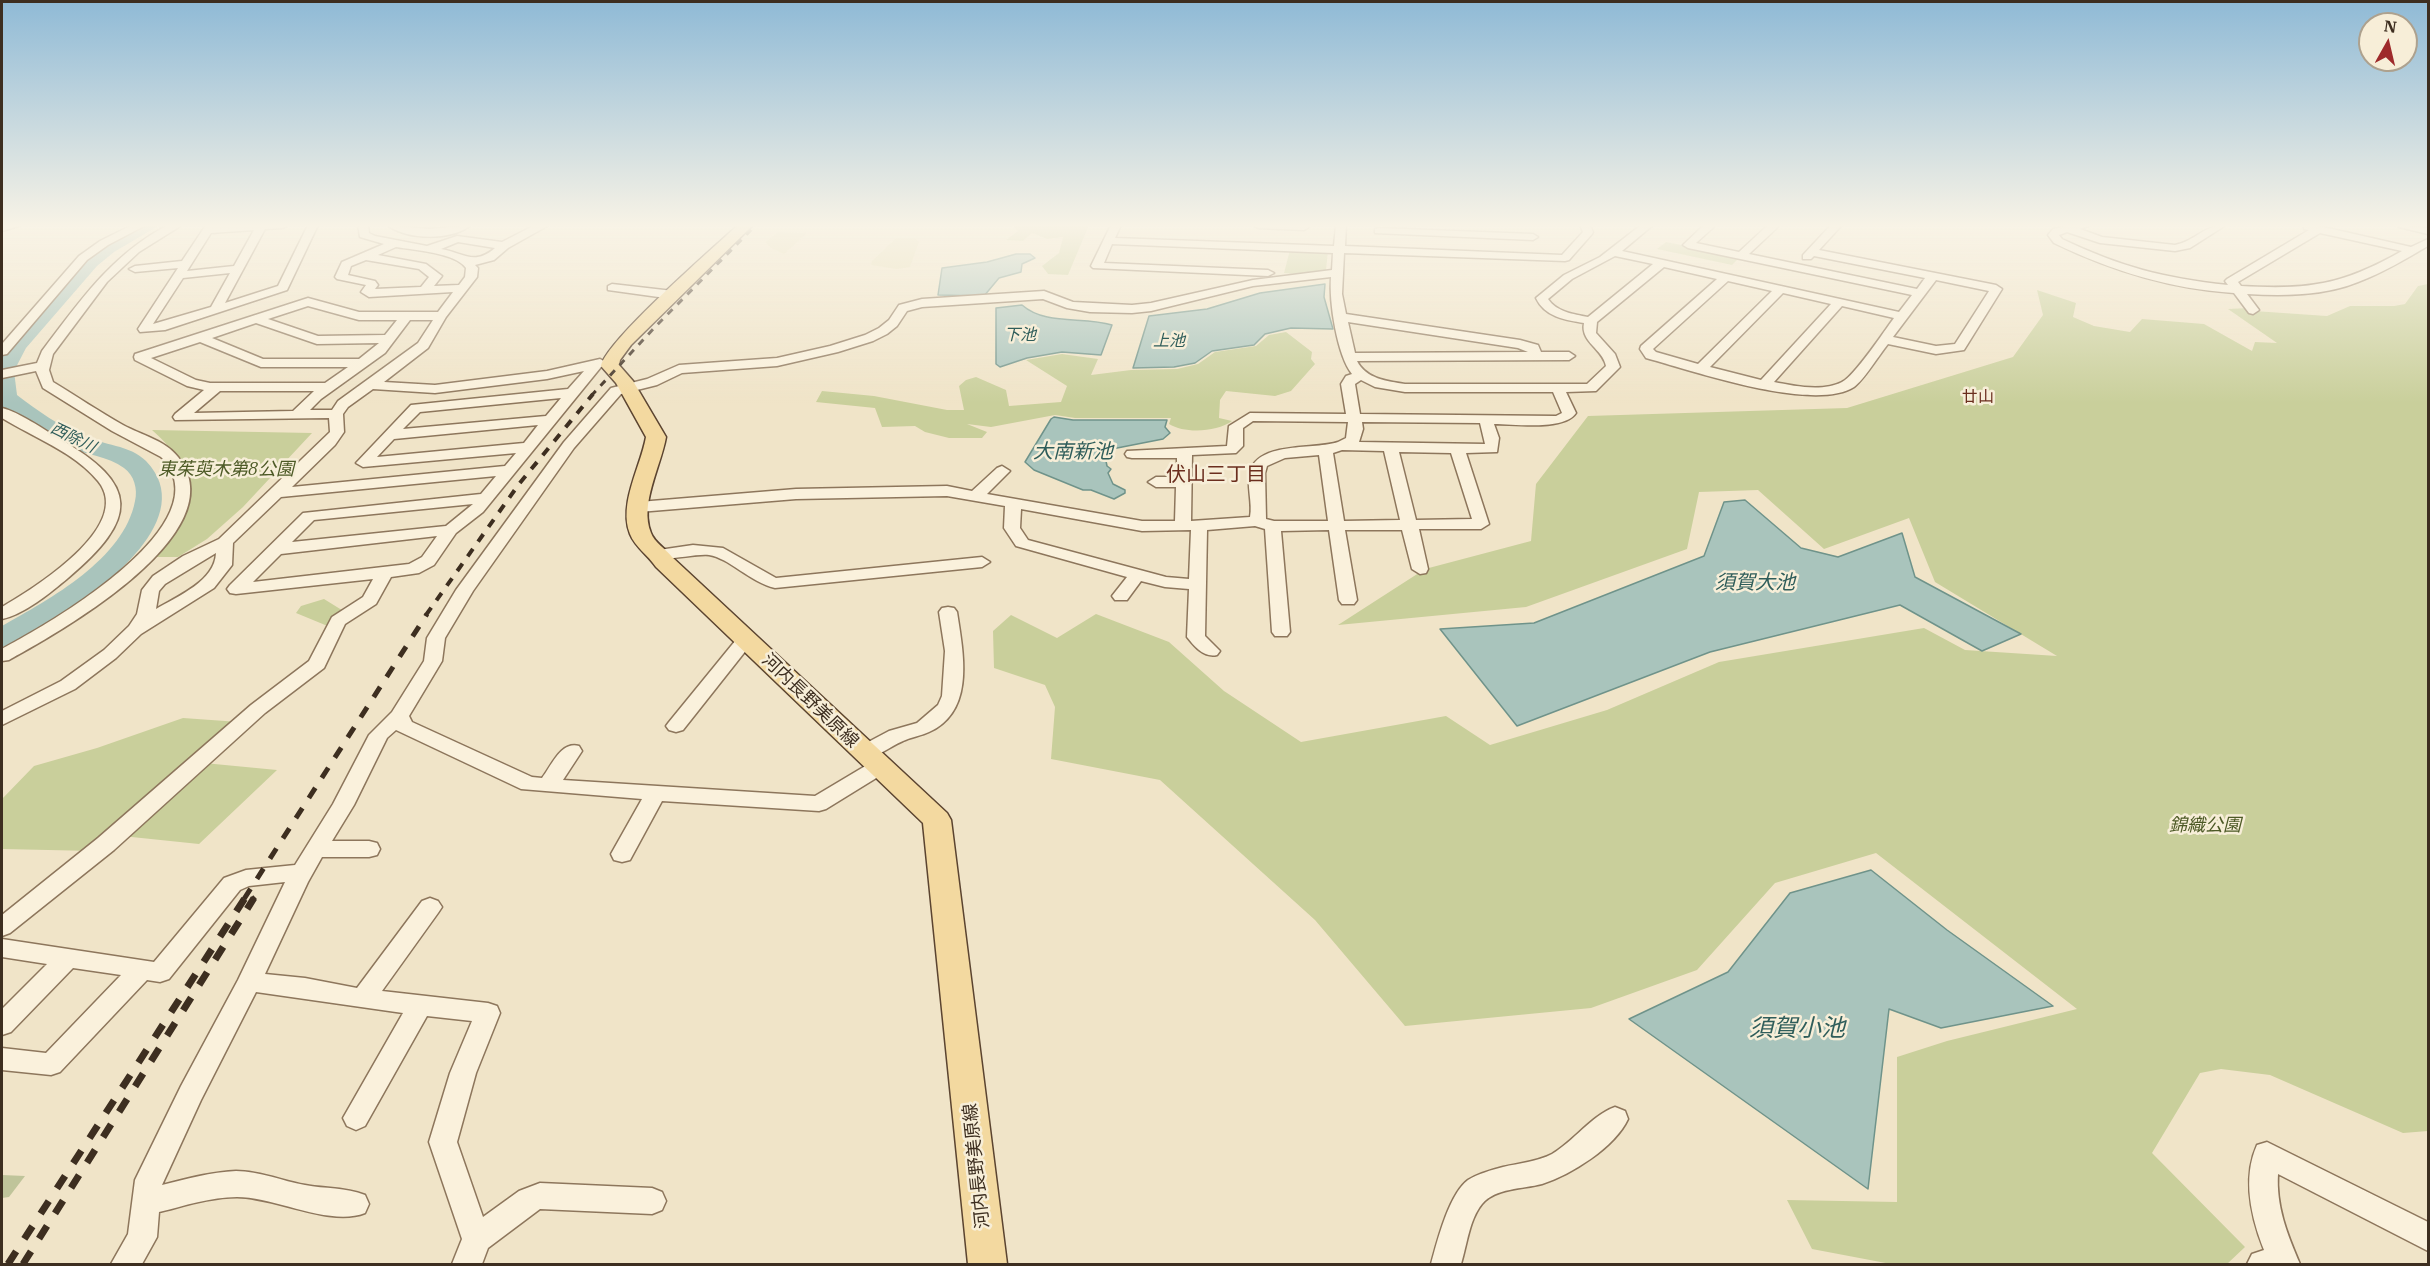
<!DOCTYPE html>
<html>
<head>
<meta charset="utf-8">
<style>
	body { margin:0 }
	#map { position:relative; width:2430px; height:1266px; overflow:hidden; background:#f0e4c8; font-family:"IBM Plex Serif",serif }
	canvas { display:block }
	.frame { position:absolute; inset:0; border:3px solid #3d2e20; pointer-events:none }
	.north { position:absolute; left:2358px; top:12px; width:60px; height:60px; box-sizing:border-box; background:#f7eed8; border:2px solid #ada18e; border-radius:50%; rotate:8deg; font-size:16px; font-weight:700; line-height:24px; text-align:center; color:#3d2e20 }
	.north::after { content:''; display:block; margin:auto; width:21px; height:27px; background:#9e2a2b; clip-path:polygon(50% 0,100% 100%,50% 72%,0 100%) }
</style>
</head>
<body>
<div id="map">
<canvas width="2430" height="1266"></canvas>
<div class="frame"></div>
<div class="north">N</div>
</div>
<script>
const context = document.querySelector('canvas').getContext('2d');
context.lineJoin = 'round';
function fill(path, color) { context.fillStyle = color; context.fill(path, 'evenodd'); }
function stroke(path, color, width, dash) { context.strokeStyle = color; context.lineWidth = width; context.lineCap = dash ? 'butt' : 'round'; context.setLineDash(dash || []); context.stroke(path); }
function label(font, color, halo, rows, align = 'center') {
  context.font = font + ' "IBM Plex Serif","Noto Sans JP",serif'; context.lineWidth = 5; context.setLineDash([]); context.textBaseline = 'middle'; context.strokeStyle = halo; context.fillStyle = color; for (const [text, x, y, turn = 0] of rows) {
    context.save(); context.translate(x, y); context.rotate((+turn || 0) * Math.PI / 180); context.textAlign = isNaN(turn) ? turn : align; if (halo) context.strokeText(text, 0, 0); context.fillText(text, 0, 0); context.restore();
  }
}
const farmland = new Path2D(`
	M778 232 807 233 784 254 771 248 765 242Z
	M896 238H915L919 242 910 267 897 269 871 265 872 261Z`);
const green = new Path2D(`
	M1012 225H1089L1068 275 1048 274 1042 266 1059 253 1063 237 1047 239 1032 233 1023 241 1006 240 1018 231Z
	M1666 242 1740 257 1732 265 1657 249Z
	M1290 250 1328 251 1326 270 1295 274 1284 273Z
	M2428 284V1131L2403 1133 2270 1075 2221 1069 2200 1073 2152 1153 2245 1247 2227 1264H1891L1812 1249 1787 1200 1897 1202V1057L1947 1041 2077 1009 1876 853 1775 883 1697 970 1591 1008 1405 1026 1315 920 1160 780 1051 759 1055 707 1045 685 994 668 993 631 1011 615 1057 638 1096 614 1169 642 1224 691 1301 742 1446 716 1490 745 1607 710 1719 662 1924 628 1965 650 2057 656 1935 582 1909 518 1824 549 1758 490 1699 492 1687 549 1526 607 1338 625 1425 569 1531 541 1536 484 1588 416 1847 408 2013 357 2043 315 2037 290 2076 303 2073 317 2094 326 2130 332 2142 319 2204 324 2252 351 2255 342 2277 343 2228 309 2248 308 2254 311 2327 316 2350 306H2394L2405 304 2418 286Z
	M1286 332 1312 352 1311 359 1315 364 1291 391 1275 396 1226 391 1220 400 1219 418 1232 421C1217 432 1185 434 1169 424L1171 418H1075L1055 415 991 427 967 424 987 432 982 438H949L925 432 915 426 882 427 875 408 816 402 822 391 874 396 947 410H964L959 386 966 380 976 377 1006 390 1009 406 1061 402 1067 386 1026 360 1062 354 1098 359 1091 375 1131 370 1177 369 1198 364 1215 352 1256 346 1269 335Z
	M152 430 312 433 243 507 207 539 178 557H154C164 545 181 530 186 515 198 481 177 452 152 430Z
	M324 599 345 612 330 627 296 613 301 606Z
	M183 718 239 722 94 851 2 849V799L34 766 97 748Z
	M204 763 277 770 199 844 122 836Z`);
const cemetery = new Path2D(`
	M2 1175 25 1176 9 1197 2 1198Z`);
const water = new Path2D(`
	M1016 254H1030L1035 258 1022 264 1021 272 999 278 984 296 938 295 942 268 987 262Z
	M1325 284 1324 297 1333 329 1291 328 1265 334 1254 345 1212 351 1195 363 1174 367 1133 368 1149 316 1207 309 1260 293Z
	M1022 305C1046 326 1083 316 1112 325L1101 355 1062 352 1027 358 1000 367 996 364V308Z
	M1054 417 1073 420H1167L1165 427 1170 433 1163 439 1112 449 1106 461 1107 466 1111 469 1108 473 1113 484 1125 490V493L1114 499 1091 490H1083L1034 470 1025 462 1051 419Z
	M1745 500 1801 548 1838 557 1902 533 1915 577 2021 634 1982 651 1900 605 1710 652 1517 726 1440 629 1534 623 1704 556 1724 502Z
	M1871 870 1947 930 2053 1006 1941 1028 1889 1009 1868 1189 1629 1019 1728 972 1790 893Z`);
const river = new Path2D(`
	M137 225H160L114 252 97 266 26 348 14 371 17 395C38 411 59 426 83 436 103 445 130 445 146 461 200 517 103 588 62 615 44 627 23 643 2 647V626C50 599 124 559 135 501 138 489 134 475 124 468 108 456 86 455 68 447 43 437 22 422 2 406V353L8 341 83 258 102 244Z`);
const minor = new Path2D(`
	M2 225H22L2 231Z
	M132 225H146L108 245 87 260 7 354 2 355V344L79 256 100 241Z
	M168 225H182L139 252 107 282 53 354 49 370 53 382C76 396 100 412 123 425 141 435 165 440 178 457 238 532 60 632 9 660L2 661V649C47 625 227 523 161 457L112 431 43 388 36 371 2 378V370L37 363 42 351C79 302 112 254 168 225Z
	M206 225H288L283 228 265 229 225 303 278 286 308 225H318L287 290 165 330 140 332 138 329 178 268 135 272 129 269 135 266 182 261ZM254 230 234 266 187 271 211 233ZM230 273 211 307 153 324 183 278Z
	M358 225H368L369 233 375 236 427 246 457 236 502 242 535 225H549L508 248 494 260 475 265 478 268 477 277 446 317 428 348 384 382 435 385 547 371 600 359 607 363 601 367 483 512 456 533 434 565 419 573 391 577 376 604 345 624 324 668 265 713 114 850 10 933 2 936V915L98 838 251 705 309 661 332 617 363 597 373 579 236 594 230 593 227 589 230 585 303 513 481 494 496 476 281 497 233 543 232 565 214 588 141 634 116 658 75 689 2 725V711L61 681 104 650 129 626 137 614 142 590 153 576 183 556 219 539 330 432 329 418 175 420 173 417 175 414 204 390 187 386 135 360 134 357 135 354 308 298 359 312H438L453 292 369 297 361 292 366 285 337 279 335 277 342 262 384 244 360 237ZM458 242 495 248C474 266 464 253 441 249ZM396 247C414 250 456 253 466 268L465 277 459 285 434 286 442 276 426 264 378 255ZM366 260 419 269 429 277 421 287 375 289 378 285 375 281 348 275 351 266ZM308 306 359 320H397L385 335 318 336 268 319ZM410 320H433L418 343 338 401 332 410H310L321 399 385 353ZM256 323 317 344 379 343 359 359H263L212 338ZM200 342 261 367H348L325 383H210L196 380 151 358ZM584 371 568 389 411 405 356 463 363 467 516 453 505 466 292 487 335 445 344 432 343 414 348 407 373 389 435 393 547 379ZM220 391H314L293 411 194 413ZM561 398 546 416 403 429 420 412ZM538 425 524 443 377 457 394 439ZM473 504 446 526 292 542 314 520ZM437 536 422 557 409 564 253 582 281 554ZM216 553C215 581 178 596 156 609L159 591 165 584Z
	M387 225 429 229 471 225C451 241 407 240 387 225Z
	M1111 225H1121L1115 238 1334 246 1336 225H1346L1345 246 1562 255 1583 232 1580 225H1590L1593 232 1592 234 1569 260 1565 261 1344 253 1342 294 1346 314 1520 340 1538 345 1541 352H1569L1575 356 1569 360 1357 361C1366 379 1387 381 1405 384H1587L1606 366C1603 349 1580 342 1584 323 1565 320 1545 317 1536 298L1564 275 1600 257 1641 225H1653L1622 251 1899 312 1912 295 1688 248 1683 245 1704 225H1716L1696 243 1739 252 1768 225H1780L1749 254 1917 289 1925 278 1814 256 1811 259H1803V255L1831 225H1842L1819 250 1996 285 2002 289 1964 350 1936 354 1888 344C1879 355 1864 380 1854 387 1813 413 1691 370 1646 358L1640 349 1641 346 1717 279 1664 267 1597 322 1596 333 1615 354 1620 367 1596 391 1566 392 1576 413C1564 431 1515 424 1494 424L1499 438 1497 452 1466 453 1489 524 1481 529H1419L1428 569 1426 573 1420 574 1412 569 1402 530H1345L1357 600 1354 604H1342L1339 600 1329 530 1281 531 1290 632 1287 636H1275L1272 632 1265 529 1255 526 1207 530 1205 636 1220 651 1217 655C1204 658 1195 647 1187 637L1189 589 1165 587 1141 581 1127 600H1115L1112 596 1127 577 1016 546 1004 528 1005 506 947 496 796 499 639 512 631 507 639 502 796 489 947 486 972 491 997 468 1002 466 1010 471 987 494 1142 521H1175L1176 487H1156L1148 482 1156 477H1177V458H1132L1127 457 1125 454 1127 451 1227 446 1229 426 1250 413 1346 414 1341 384 1346 376 1352 374C1337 355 1329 302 1331 277L1253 286 1151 311 1132 313 1090 312 1067 308 1043 299 922 307 907 311 897 326 887 334 873 341 838 352 777 366 682 373 657 385 621 394 574 448 473 591 445 638 442 661 409 716 412 722 532 777 542 778C552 765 561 741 579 746L582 751 563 780 815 796 872 762 879 760 886 762 889 767 886 772 826 809 819 811 662 801 630 860 622 862 614 860 611 854 642 799 521 789 396 730 387 738 354 805 332 841H369L377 843 380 849 377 855 369 857H322L308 882 265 974 305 978 357 988 422 901 430 898 438 901 442 907 438 913 382 991 488 1003 497 1006 500 1013 476 1073 457 1142 483 1217 519 1191 540 1183 652 1188 662 1192 666 1201 662 1210 652 1214 540 1209 488 1248 482 1264H452L462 1239 429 1142 450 1073 472 1021 427 1016 365 1126 356 1130 347 1126 343 1118 403 1013 256 992 201 1100 162 1185C186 1179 211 1172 236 1171 260 1171 282 1181 305 1185 325 1189 346 1187 365 1195L369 1204 365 1213C330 1227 275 1197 237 1197 211 1197 184 1206 159 1212L157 1237 142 1264H111L128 1234 135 1180 181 1086 238 980 285 882 249 886 240 890 169 979 160 982 147 980 60 1072 51 1075 2 1070V1048L46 1053 121 975 73 968 11 1032 2 1035V1009L47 964 2 957V939L154 962 224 878 246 870 295 865 333 804 369 735 392 712 424 661 427 638 456 590 564 442 611 388 647 379 679 365 777 358 830 346 865 335 879 328 889 320 899 305 922 299 1044 291 1073 302 1132 305 1151 303 1253 280 1332 270 1333 253 1112 244 1104 263 1268 270 1274 273 1268 276 1093 268 1091 266ZM1615 256 1653 264 1588 317C1573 314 1557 312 1548 299L1572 279ZM1936 280 1989 291 1955 344 1936 346 1893 337ZM1728 281 1772 291 1698 364 1656 352 1653 349ZM1783 293 1831 304 1761 380 1710 367ZM1842 306 1894 318C1885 330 1854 377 1842 382 1822 392 1795 386 1774 382ZM1348 322 1518 348 1528 352 1355 353ZM1361 380 1375 387 1405 392H1553L1562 413 1556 416 1360 414 1355 384ZM1253 421 1348 422 1346 438 1338 442C1315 450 1260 441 1250 471 1246 485 1253 503 1250 517L1191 521 1192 455 1236 453 1243 446V428ZM1362 422 1480 423 1485 444 1359 442 1363 429ZM1342 450 1384 451 1400 520 1344 521 1333 453ZM1399 452 1451 453 1472 519 1416 520ZM1319 455 1328 521H1274L1266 519 1265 473 1267 466 1285 458ZM1021 509 1142 531 1191 530 1189 579 1166 577 1028 540 1020 528Z
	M1253 225H1308L1309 227 1304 230 1258 228Z
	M2069 225H2091L2080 229 2102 237 2175 245C2195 241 2204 225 2226 225L2190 248 2175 251 2100 243 2067 232 2059 235 2062 239C2121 267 2163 278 2228 285L2225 281 2227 279 2309 230 2304 229V225L2319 226 2411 247 2428 239V246C2407 258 2383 273 2358 282 2324 296 2284 296 2247 294L2259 310 2253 314 2249 313 2234 293C2170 289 2112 271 2054 243L2048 235 2053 229ZM2320 233 2402 251C2342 285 2309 290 2241 286L2238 282Z
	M2398 225 2428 228V234L2399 227Z
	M1379 228 1533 234 1538 237 1533 240 1375 233V229Z
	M612 284 673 291 679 295 673 299 608 290V286Z
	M2 408C19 412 43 429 58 438 141 485 138 519 68 578 50 593 25 614 2 619V607C33 589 135 526 98 481 74 452 33 437 2 418Z
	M693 545 723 548 776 578 982 557 990 562 982 567 775 588C750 582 729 558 709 555 695 553 658 564 651 555L659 550Z
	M948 607 954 608 957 612C963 652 976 711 929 732 921 736 911 737 903 741 888 747 873 762 857 758L854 753 857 748 889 731 917 723 938 705 942 696 945 651 939 612 942 608Z
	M746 634 752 635 755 639 683 730 676 732 669 730 666 726 669 722 740 635Z
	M1615 1107 1625 1111 1628 1119C1615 1147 1571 1175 1542 1184 1523 1189 1495 1188 1482 1204 1469 1220 1467 1245 1461 1264H1431C1437 1242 1449 1194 1468 1180 1478 1174 1491 1170 1503 1167 1519 1163 1537 1162 1552 1154 1574 1141 1591 1116 1615 1107Z
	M2267 1142 2428 1222V1251L2278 1174C2276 1206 2287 1234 2300 1264H2247L2252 1254 2264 1250C2251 1217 2242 1178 2257 1145Z`);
const major = new Path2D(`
	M738 225H753L631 345 620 360 619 365 633 381 666 437C661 466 639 504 651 533 654 542 666 549 672 557L947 813 951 820 1007 1264H968L923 823 656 567C648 555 635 547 630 534 618 504 641 466 646 437L616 383 601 366C606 341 713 248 738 225Z`);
const railFar3 = new Path2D(`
	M591 396 656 326 756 225`);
const railFar2 = new Path2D(`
	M426 615 519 484 593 394`);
const railFar1 = new Path2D(`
	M244 899 427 614
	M253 899 255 897`);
const rail = new Path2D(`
	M8 1264 245 898
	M23 1264 254 898`);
const farWaternames = [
	["下池",1020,335],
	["上池",1169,341],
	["西除川",73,438,26]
];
const farNeighbourhoodnames = [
	["廿山",1978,397]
];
const parkNames = [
	["東茱萸木第8公園",226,470],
	["錦織公園",2205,826]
];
const streetNames = [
	["河内長野美原線",810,701,44],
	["河内長野美原線",977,1166,-96]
];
const waterNames = [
	["大南新池",1073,452],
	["須賀大池",1755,583]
];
const neighbourhoodNames = [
	["伏山三丁目",1216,475]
];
const nearWaternames = [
	["須賀小池",1797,1029]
];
fill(farmland, '#e6deb5');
fill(green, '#c9cf9b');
fill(cemetery, '#bfc49a');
fill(water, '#a9c4bc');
stroke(water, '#6f938a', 1.5);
fill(river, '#a9c4bc');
stroke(minor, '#8d765c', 3);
stroke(major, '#5b4430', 3);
fill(minor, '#faf1dc');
fill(major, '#f3d9a0');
stroke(railFar3, '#3d2e20', 3, [7, 7]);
stroke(railFar2, '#3d2e20', 4, [9, 9]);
stroke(railFar1, '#3d2e20', 5, [12, 12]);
stroke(rail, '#3d2e20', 7, [15, 15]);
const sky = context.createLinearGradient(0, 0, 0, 403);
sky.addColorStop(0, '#8fbad6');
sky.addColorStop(0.56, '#f8f3e6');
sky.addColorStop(1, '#f8f3e600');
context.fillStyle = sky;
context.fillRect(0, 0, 2430, 403);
label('italic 16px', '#2f5d5a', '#f7eed8', farWaternames);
label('16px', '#6b2e1e', '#f7eed8', farNeighbourhoodnames);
label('italic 18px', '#4d5a26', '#f7eed8', parkNames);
label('18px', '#3d2e20', '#f7eed8', streetNames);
label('italic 20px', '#2f5d5a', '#f7eed8', waterNames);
label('20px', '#6b2e1e', '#f7eed8', neighbourhoodNames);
label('italic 24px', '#2f5d5a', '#f7eed8', nearWaternames);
</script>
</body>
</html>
